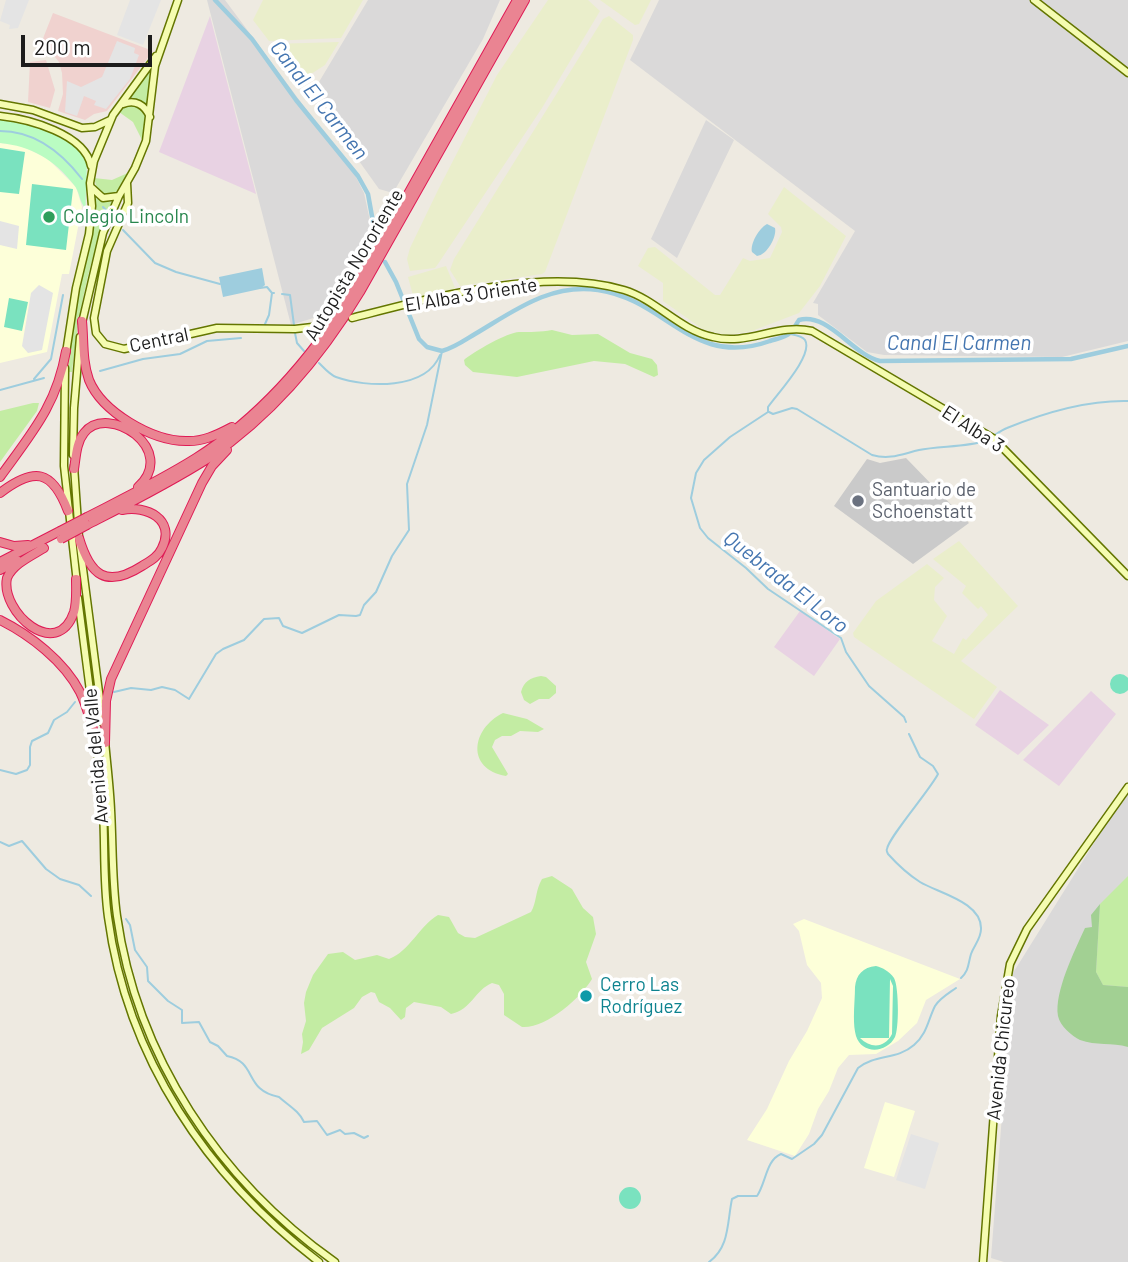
<!DOCTYPE html>
<html>
<head>
<meta charset="utf-8">
<style>
	body { margin:0 }
	#map { position:relative; width:1128px; height:1262px; overflow:hidden; background:#eeeae1; font-family:Barlow,sans-serif }
	canvas { display:block }
	.scale { position:absolute; left:21px; top:35px; width:131px; height:32px; box-sizing:border-box; border:4px solid #1c1c1c; border-top:0; padding-left:9px; font-size:21px; line-height:24px; white-space:nowrap; color:#1c1c1c; -webkit-text-stroke:5px #fff; paint-order:stroke }
</style>
</head>
<body>
<div id="map">
<canvas width="1128" height="1262"></canvas>
<div class="scale">200 m</div>
</div>
<script>
const context = document.querySelector('canvas').getContext('2d');
context.lineJoin = 'round';
function fill(path, color) { context.fillStyle = color; context.fill(path, 'evenodd'); }
function stroke(path, color, width, dash) { context.strokeStyle = color; context.lineWidth = width; context.lineCap = dash ? 'butt' : 'round'; context.setLineDash(dash || []); context.stroke(path); }
function label(font, color, halo, rows, align = 'center') {
  context.font = font + ' Barlow,sans-serif'; context.lineWidth = 7; context.setLineDash([]); context.textBaseline = 'middle'; context.strokeStyle = halo; context.fillStyle = color; for (const [text, x, y, turn = 0] of rows) {
    context.save(); context.translate(x, y); context.rotate((+turn || 0) * Math.PI / 180); context.textAlign = isNaN(turn) ? turn : align; if (halo) context.strokeText(text, 0, 0); context.fillText(text, 0, 0); context.restore();
  }
}
const residential = new Path2D(`
	M207 0H225L355 175 364 193 372 230 323 315 291 325Z
	M368 0H500L483 39 393 193 379 189 354 154 355 148 349 147 310 97Z
	M659 0H1128V341L1062 357 884 355 867 352 818 315V304L813 303 855 231 630 60Z
	M706 120 734 140 677 258 651 239Z
	M1128 794V1262H1004L991 1258 1013 973 1104 827Z`);
const commercial = new Path2D(`
	M53 13 153 51 107 111 94 114 85 120 58 111 63 94 62 73 59 62 42 41Z
	M46 60 55 90 50 108 28 102 30 62Z`);
const industrial = new Path2D(`
	M210 16 256 194 159 152Z
	M800 611 840 639 814 676 774 647Z
	M1000 690 1049 725 1018 755 975 725Z
	M1091 691 1116 714 1059 786 1023 760Z`);
const education = new Path2D(`
	M0 143 20 145 48 159 76 187 82 207 69 274H62L47 352 0 363Z
	M804 919 960 979 926 1000 917 1023 898 1041 876 1054 849 1055 838 1068 829 1091 818 1109 809 1134 795 1156 747 1140 767 1109 789 1061 807 1031 822 998 821 983 807 965 799 931 793 924Z
	M885 1102 915 1111 894 1177 864 1168Z`);
const religious = new Path2D(`
	M906 458 969 523 913 564 834 506 867 459 880 463Z`);
const farmland = new Path2D(`
	M263 0H363L341 38 269 41 253 20Z
	M548 0H588L600 11 542 108 438 264 435 268 410 271 407 259 410 248 438 190 497 75Z
	M600 0H651L639 24 635 25Z
	M609 16 633 35V40L545 272 542 274 460 286 450 270 454 259 603 19Z
	M339 42 325 65 303 79 298 77 272 44Z
	M784 187 846 236 820 286 799 313 752 331 727 335 704 330 663 301V283L638 266 648 248 655 247 715 295H720L743 258 750 261 770 258 782 232 781 227 768 214Z
	M446 266 456 290 414 299 408 277Z
	M959 541 1018 606 961 661 997 687 974 719 854 637 853 633 876 601 927 564 944 578 935 587 934 600 947 616 932 641 954 654 963 638 966 640 988 615 981 606 978 609 962 593 966 586 933 559Z`);
const grass = new Path2D(`
	M150 69 151 70 148 105 129 96Z
	M128 104 138 106 145 112 146 125 142 140 133 122 119 112Z
	M130 172 115 194 105 196 97 189 94 178 112 180Z
	M96 198 103 202H114C88 256 79 313 72 372H66L77 291 90 245Z
	M552 330 572 335 598 334 630 353 652 359 657 365 658 375 654 377 625 364 594 361 517 377 473 372 465 365 464 360C473 352 508 332 519 332 531 332 540 332 552 330Z
	M33 403H39L37 411 0 462V411Z
	M541 676 546 677 556 686V693L549 699H539L530 704 524 700 521 692C524 681 530 678 541 676Z
	M503 713 527 719 544 729 538 732 520 731 511 736H502L495 740 492 747 508 774 506 776C466 769 471 729 503 713Z
	M552 876 572 889 583 908 593 917 596 934 586 962 592 979C581 998 545 1029 522 1027L504 1015V994L499 985 492 983C475 990 471 1010 451 1014L441 1007 414 1002 406 1008 405 1017 401 1020 390 1008 379 1002 375 993 371 992 362 997 354 1008 322 1028 309 1050 301 1054 303 1042 302 1034 306 1021 304 1003 306 992 313 975 328 954 343 952 355 960 377 955 389 959C410 951 419 926 438 915L449 917 458 933 465 937 475 938 531 912C537 902 535 891 542 879Z
	M1128 876V987L1103 985 1096 972 1100 904Z`);
const forest = new Path2D(`
	M1100 904 1096 972 1103 985 1128 987V1047C1112 1042 1096 1046 1080 1040 1072 1036 1060 1026 1058 1016 1054 992 1075 950 1085 928L1092 927 1091 915Z`);
const park = new Path2D(`
	M0 119C23 121 78 135 86 160 88 167 85 199 86 209 79 202 80 192 74 185 55 160 31 146 0 143Z`);
const pitch = new Path2D(`
	M0 148 25 152 19 194 0 192Z
	M32 184 73 189 66 250 26 245Z
	M9 298 28 302 22 331 4 327Z
	M1110 684a10 10 0 1 1 20 0a10 10 0 1 1-20 0Z
	M876 966C883 968 889 971 894 978 899 987 899 1028 895 1037 887 1053 862 1055 856 1036 852 1022 855 1002 855 987 856 975 863 967 876 966ZM890 979 893 986 892 1034C885 1048 871 1049 860 1038H889Z
	M619 1198a11 11 0 1 1 22 0a11 11 0 1 1-22 0Z`);
const parking = new Path2D(`
	M6 0H29L18 28 9 29 10 25 0 21Z
	M130 0H161L143 45 117 35Z
	M117 41 135 48 134 53 139 55 130 79 106 109 94 105 96 101 84 96 77 116 65 112 67 81 81 87 102 77Z
	M0 221 19 226 17 249 0 245Z
	M39 285 53 293 42 350 28 353 22 346 31 293Z
	M911 1134 939 1143 925 1189 896 1180Z`);
const water = new Path2D(`
	M767 224 775 228C777 237 767 255 757 256L752 252C750 244 759 228 767 224Z
	M262 268 265 285 260 289 223 297 219 277Z`);
const stream = new Path2D(`
	M0 131C35 131 62 153 82 179
	M103 207 106 210
	M123 230 155 263 176 272 220 284
	M260 288 267 287 272 293
	M282 294 290 295 294 325
	M265 324 269 315 272 293H274
	M295 333 297 343 304 351
	M790 334C795 335 802 336 805 340 814 355 777 394 768 407V412L730 437 704 460 696 473 691 498 700 528 708 538 746 568 768 589 841 638 846 652 869 686 904 717 906 722
	M319 363C324 368 330 375 336 377 367 388 426 390 440 355
	M100 371 143 359 180 354 207 341 241 338
	M34 379 51 359 63 295
	M0 390 44 378
	M769 412 773 414 792 408 797 409 872 455C890 460 902 454 919 450 937 446 969 447 984 441 992 438 999 431 1007 428 1046 412 1086 400 1128 401
	M114 692 131 688 151 690 162 687 175 690 189 699 216 654 223 649 244 640 264 619 279 618 283 626 302 633 339 615 356 616 360 615 364 605 376 592 392 556 409 530 407 484 427 425 442 351
	M909 734 920 757 933 766 938 774C930 790 888 838 887 849 886 850 887 852 888 854 897 864 909 875 920 882 938 893 982 902 981 929 981 939 974 945 971 954 968 964 969 971 961 978
	M0 770 16 774 27 770 30 765V747L32 741 48 733 54 720 67 712 75 702
	M0 842 9 846 22 841 46 869 60 879 79 885 91 896
	M126 919 130 925 135 950 147 967 148 981 168 1001 182 1010V1023L199 1022 210 1042 218 1046 227 1056C258 1062 243 1090 279 1097 289 1106 299 1111 304 1122L317 1121 327 1135 340 1130 345 1134 354 1133 364 1138 368 1136
	M709 1262C730 1247 727 1222 732 1199L738 1196H757C766 1183 766 1160 781 1154L792 1159 814 1144 822 1135 858 1068C875 1054 897 1060 914 1045 927 1034 928 1020 935 1006 940 998 949 993 956 988`);
const canal = new Path2D(`
	M215 0 252 39 296 100 358 176 368 194 375 233
	M385 262 396 282 419 339 427 347 442 351C454 348 465 340 475 334 514 311 550 283 598 290 667 300 692 369 770 341 776 339 785 338 790 333 794 330 796 324 799 320 828 312 853 355 880 361L1071 359 1128 346`);
const secondary = new Path2D(`
	M1034 0 1128 73
	M0 104 33 110 82 128 95 127 110 120
	M123 104C135 99 145 105 150 117
	M0 116C29 119 85 134 91 166
	M127 183 128 203 107 251 94 318 96 333 105 344 124 349 217 328 295 329 321 326
	M92 188 103 198 119 196
	M352 318C431 298 544 266 624 290 657 300 679 330 713 337 747 346 778 323 812 331L993 438 1128 576
	M82 323 103 233 119 196 135 168 146 141 155 66 178 0
	M66 353 76 288 89 234 92 206 90 183 94 161 113 115 156 56
	M65 368 64 466 77 583
	M73 455 74 408 80 337
	M74 466 79 538 103 723
	M78 598 94 722
	M95 737C99 761 101 786 103 811 105 846 103 882 108 917 127 1058 207 1177 319 1262
	M105 741C107 764 110 787 111 810 113 845 112 881 117 916 137 1057 219 1180 335 1262
	M983 1262 1001 1016 1010 964 1027 929 1128 787`);
const highway = new Path2D(`
	M82 321C84 341 82 360 89 380 102 412 152 441 186 441 202 442 217 435 232 427
	M74 469C76 457 76 443 84 433 108 402 179 450 138 487
	M0 477C31 434 57 405 66 351
	M0 493C34 467 52 469 68 511
	M87 517C124 498 161 480 196 458 262 416 313 356 354 290L517 0
	M87 525C128 504 170 483 209 458 272 415 321 357 360 292L525 0
	M79 538C90 575 106 589 142 566 150 561 158 557 162 548 176 519 146 505 122 510
	M0 542 14 546 28 545
	M44 548C31 556 13 564 7 578 0 612 57 662 74 612 77 602 76 590 76 579
	M0 562 60 531
	M0 570 18 561
	M0 620C30 635 64 661 80 692 87 706 90 722 96 738
	M105 743 106 701 111 679 202 483 212 466 227 450`);
const highwayBridge = new Path2D(`
	M60 531 87 517
	M61 539 87 525`);
const markers = [
	[49,217,7,"#2e9e5b"],
	[858,501,7,"#6b7280"],
	[586,996,7,"#0f9aa8"]
];
const leisureNames = [
	["Colegio Lincoln",63,217]
];
const streetNames = [
	["Autopista Nororiente",354,265,-59],
	["El Alba 3 Oriente",471,295,-9],
	["Central",159,340,-12],
	["El Alba 3",973,429,33],
	["Avenida del Valle",96,756,-95],
	["Avenida Chicureo",1001,1049,-84]
];
const worshipNames = [
	["Santuario de",872,490],
	["Schoenstatt",872,512]
];
const cultureNames = [
	["Cerro Las",600,985],
	["Rodríguez",600,1007]
];
const waterNames = [
	["Canal El Carmen",319,100,52],
	["Canal El Carmen",959,343],
	["Quebrada El Loro",786,582,38]
];
fill(residential, '#dad9d9');
fill(commercial, '#f0d2cf');
fill(industrial, '#e8d2e3');
fill(education, '#fdffd9');
fill(religious, '#cacaca');
fill(farmland, '#eaeecb');
fill(grass, '#c3eca3');
fill(forest, '#a2d093');
fill(park, '#bafcc2');
fill(pitch, '#7ae2bf');
fill(parking, '#e4e4e4');
fill(water, '#9ecdde');
stroke(stream, '#9ecdde', 2);
stroke(canal, '#9ecdde', 4.5);
stroke(secondary, '#647600', 9);
stroke(highway, '#df1b55', 10);
stroke(secondary, '#f5fcb1', 6);
stroke(highway, '#ea8492', 8);
stroke(highwayBridge, '#df1b55', 10, []);
stroke(highwayBridge, '#ea8492', 8);
for (const [x, y, r, color] of markers) { const dot = new Path2D(); dot.arc(x, y, r, 0, 2 * Math.PI); context.fillStyle = color; context.fill(dot); stroke(dot, '#fff', 2.5); }
label('19px', '#27864d', '#fff', leisureNames, 'left');
label('19px', '#1c1c1c', '#fff', streetNames);
label('19px', '#5b616d', '#fff', worshipNames, 'left');
label('19px', '#0d838f', '#fff', cultureNames, 'left');
label('italic 21px', '#4475b0', '#fff', waterNames);
</script>
</body>
</html>
